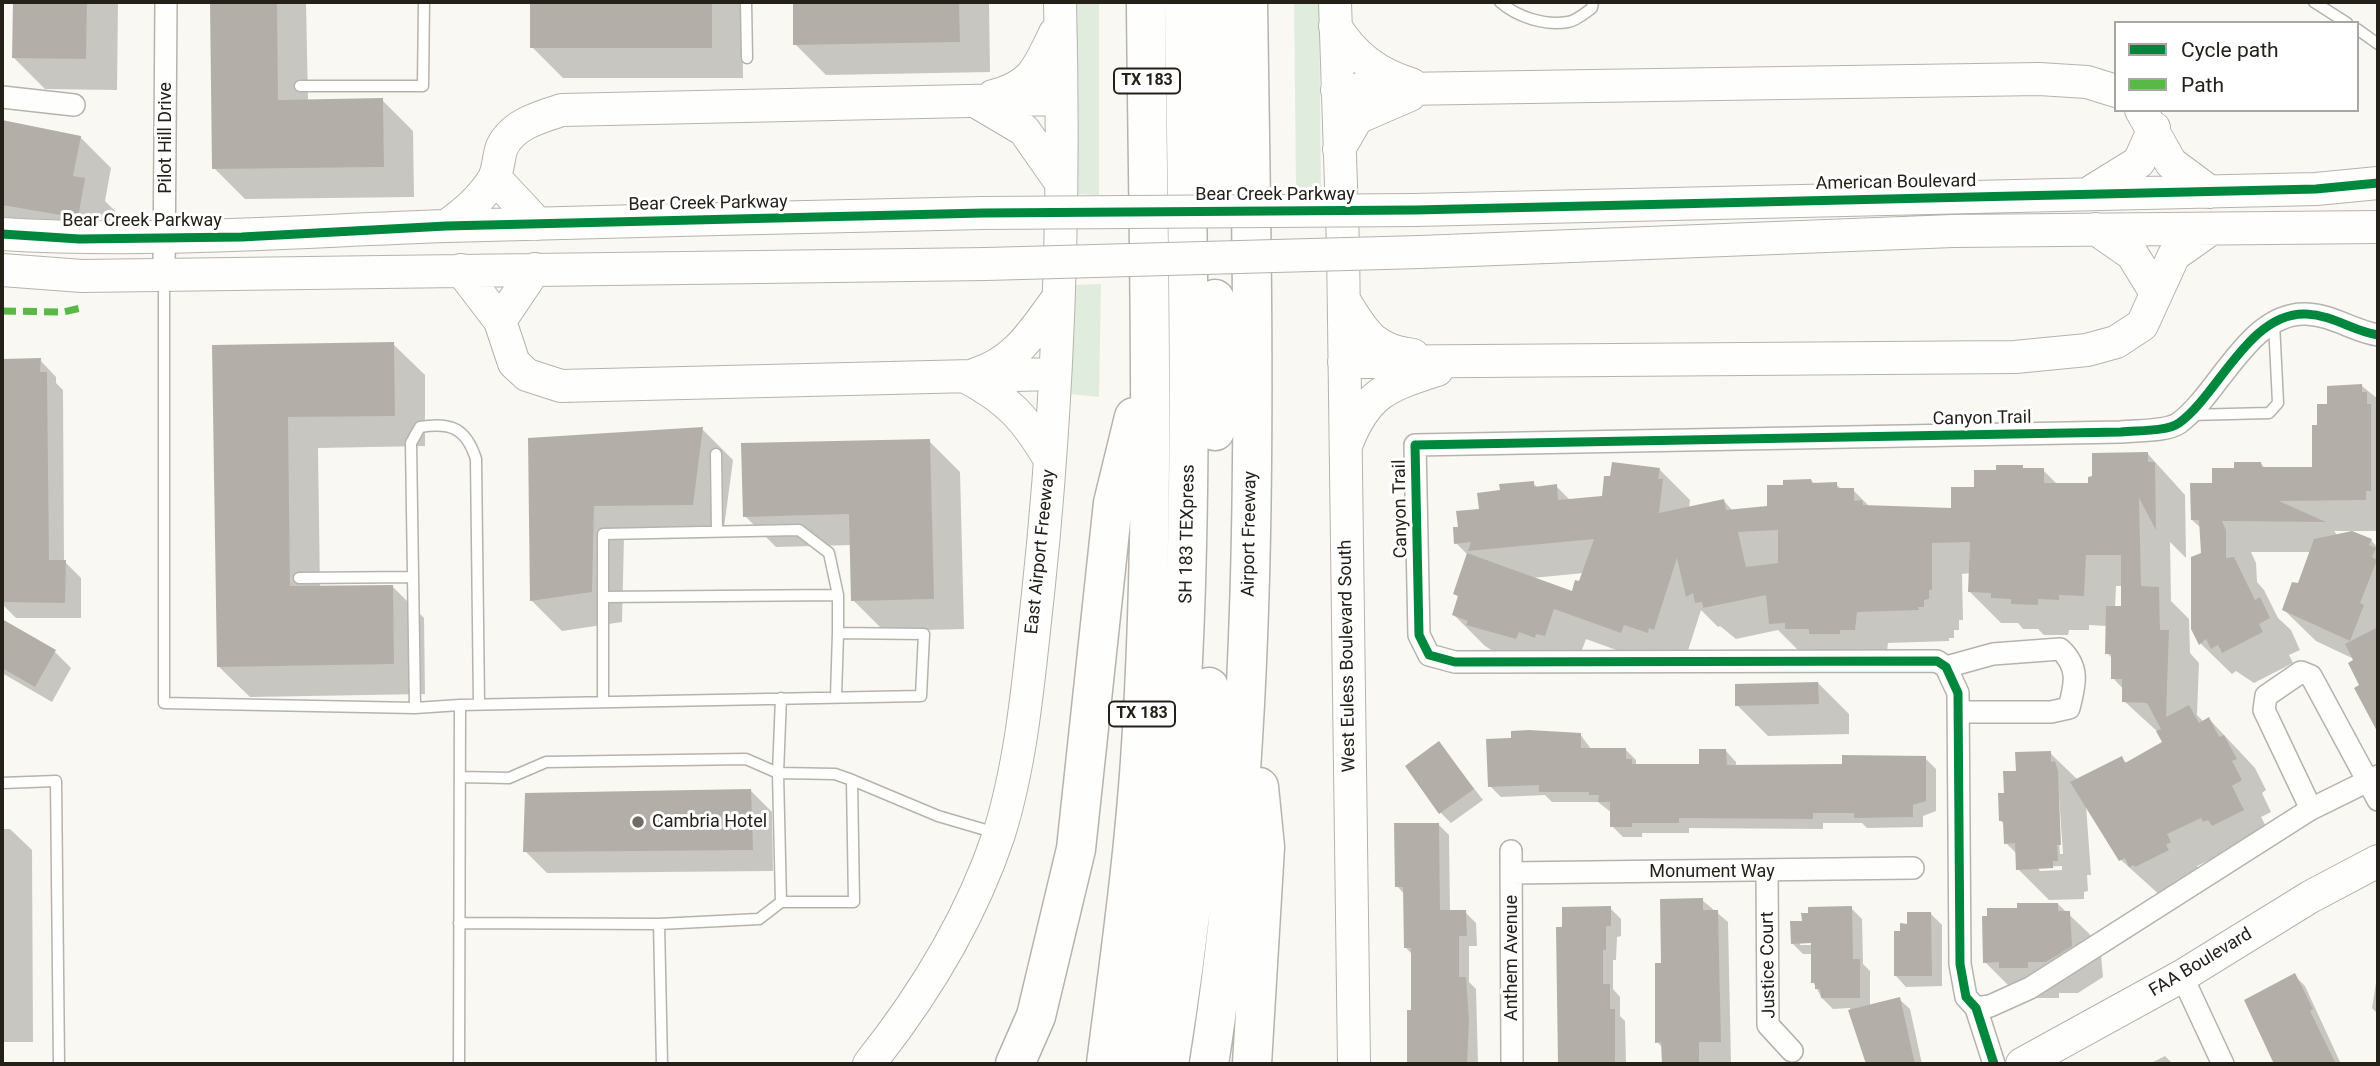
<!DOCTYPE html>
<html>
<head>
<meta charset="utf-8">
<style>
	body { margin:0 }
	#map { position:relative; width:2380px; height:1066px; overflow:hidden; background:#faf8f2; font-family:Roboto,sans-serif }
	canvas { display:block }
	.frame { position:absolute; inset:0; border:4px solid #252118; pointer-events:none }
	.legend { position:absolute; left:2114px; top:21px; width:245px; height:91px; box-sizing:border-box; background:#fff; border:2px solid #a8a6a3; margin:0; padding:9px 12px; list-style:none; font-size:21px; color:#252118 }
	.legend li { display:flex; align-items:center; gap:14px; height:35px }
	.legend b { width:35px; border:2px solid #a8a6a3 }
</style>
</head>
<body>
<div id="map">
<canvas width="2380" height="1066"></canvas>
<div class="frame"></div>
<ul class="legend">
<li><b style="height:9px;background:#00873e"></b>Cycle path</li>
<li><b style="height:9px;background:#58b947"></b>Path</li>
</ul>
</div>
<script>
const context = document.querySelector('canvas').getContext('2d');
context.lineJoin = 'round';
function fill(path, color) { context.fillStyle = color; context.fill(path, 'evenodd'); }
function stroke(path, color, width, dash) { context.strokeStyle = color; context.lineWidth = width; context.lineCap = dash ? 'butt' : 'round'; context.setLineDash(dash || []); context.stroke(path); }
function label(font, color, halo, rows, align = 'center') {
  context.font = font + ' Roboto,sans-serif'; context.lineWidth = 6; context.setLineDash([]); context.textBaseline = 'middle'; context.strokeStyle = halo; context.fillStyle = color; for (const [text, x, y, turn = 0] of rows) {
    context.save(); context.translate(x, y); context.rotate((+turn || 0) * Math.PI / 180); context.textAlign = isNaN(turn) ? turn : align; if (halo) context.strokeText(text, 0, 0); context.fillText(text, 0, 0); context.restore();
  }
}
const green = new Path2D(`
	M1075 2H1099V195L1077 194Z
	M1294 2H1319L1321 188 1296 189Z
	M1101 284 1099 397 1070 394 1075 285Z`);
const shadow = new Path2D(`
	M14 2H118L117 90 45 89 14 58Z
	M212 2H306L308 101 382 100 413 131 414 197 245 199 214 168Z
	M531 2H742L743 78H563L532 47Z
	M794 2H989L990 72 826 75 795 44Z
	M2 122 80 137 111 168 105 201 115 211 108 248 2 228Z
	M393 344 425 375V446L318 448 320 588 393 587 424 618 425 694 250 697 218 666 214 346Z
	M2 360H40L56 377V383L63 390 64 561 81 578V618H16L2 604Z
	M2362 386 2378 399V531H2334L2338 536 2371 540 2378 548V721L2369 712 2354 659 2316 641 2284 610 2299 585 2311 552H2251L2256 563 2257 582 2264 590 2278 618 2291 630 2300 650 2289 655 2293 663 2254 683 2236 671 2232 674 2201 644 2193 628 2203 554 2202 529 2192 520 2214 484 2236 470 2261 464 2266 469 2314 468 2319 427 2329 406Z
	M702 429 733 460 723 535 624 537 622 622 562 631 531 600 530 439Z
	M929 441 960 472 964 629 884 631 853 600 852 545 776 547 745 516Z
	M2147 453 2185 495 2186 558 2170 542 2171 601 2189 619 2190 653 2199 663 2197 715 2204 722 2209 719 2255 768 2266 790 2262 793 2271 812 2261 817 2274 841 2232 849 2197 866 2201 874 2162 897 2121 860 2086 805 2091 875H2087L2088 891 2084 892V899L2049 900 2018 869V855L2006 843 2005 825 2000 820 2006 795 2018 773 2050 753 2078 780 2122 758 2127 764 2164 743 2159 733 2124 701V690L2113 678V659L2107 653V626L2089 625V630H2069L2068 635H2044L2038 629H2023L2018 623H2001L1970 592 1971 573 1962 574 1963 620H1959V630H1954V638H1949V641L1888 643 1886 660 1802 654 1778 630 1736 639 1720 626 1718 627 1701 610 1685 660 1652 663 1586 639 1576 666 1499 655 1485 646 1454 615 1459 598 1455 593 1468 555 1456 543 1460 528 1502 492 1533 483 1538 488 1556 486 1570 500 1603 497 1659 469 1690 500 1689 508 1724 501 1733 511 1769 507 1785 486 1811 480 1815 485 1836 484 1842 490H1853L1870 507 1953 510 1975 489 2024 469 2043 470 2058 485H2089ZM1584 573 1573 593 1532 578ZM2116 586H2123V608H2115ZM2055 782H2058L2063 854H2060ZM2062 866V870L2040 871 2037 867Z
	M2 621 55 652 71 668 52 702 2 673Z
	M1818 683 1849 714V734L1768 736 1737 705Z
	M1580 734 1591 749H1625L1636 760V766H1700L1726 751 1736 762V766H1843L1925 758 1936 769V811L1923 816V827L1867 828 1862 823H1823V829L1689 828V833H1642V837H1623L1612 826V813L1598 802H1552L1545 795 1501 797 1490 786Z
	M1439 743 1483 800 1451 823 1441 813Z
	M750 790 772 812 773 871 547 873 525 851Z
	M1438 824 1449 835 1450 912H1465L1476 923 1477 946H1469V982L1476 989 1478 1064H1406L1409 1063 1413 1011 1412 954 1406 948 1405 895 1397 886Z
	M2 829H10L32 850 33 1042H2Z
	M1702 900 1728 922 1731 1064H1663V1048L1657 1042 1663 965Z
	M2058 904 2100 944 2103 977 2078 993H2059V998H2032L2016 993 1985 962 2019 910Z
	M1610 908 1621 919V936L1617 937 1616 960H1613V989L1620 997V1016L1625 1021 1626 1064H1559L1558 928Z
	M1851 908 1862 919 1863 964 1870 971V1006L1899 999 1910 1009 1922 1064H1867L1850 1008 1833 1009 1822 998 1813 982V954H1803L1792 943 1803 923ZM1819 941 1820 945H1800V942Z
	M1931 914 1942 925V986L1906 987 1896 976 1902 932Z
	M2378 970V1014L2372 1008Z
	M2294 975 2305 986 2341 1064H2278L2246 1001Z
	M2165 1056 2173 1064H2149Z`);
const building = new Path2D(`
	M13 2H87L86 59 12 58Z
	M210 2H277L278 100 383 98 384 167 212 169Z
	M530 2H712V48H530Z
	M793 2H959L960 42 793 45Z
	M2 120 81 136 73 176 85 178 78 218 2 205Z
	M394 342 395 416 288 417 290 586 393 585 394 664 217 667 212 345Z
	M41 358 40 372H47L49 560H66L65 603 2 602V359Z
	M2362 384V392H2367V404H2371V491H2366V500L2279 501 2326 522 2222 521 2226 530V558L2234 557 2255 600 2260 597 2270 618 2259 624 2263 632 2222 653 2218 645 2211 649 2206 639 2199 645 2191 629V557L2201 553 2199 520H2191L2190 483H2212V468H2234V462H2261L2262 467H2312V425H2317V404H2327V386Z
	M703 427 693 505 594 506 592 592 530 601 528 438Z
	M930 439 934 599 851 601 849 514 743 517 741 443Z
	M2148 452V462H2155L2156 530 2139 498 2141 586 2159 587 2160 630H2169L2166 717 2189 705 2199 723 2209 717 2219 737 2224 735 2237 759 2232 761 2242 780 2232 786 2244 810 2212 826 2208 820 2203 822 2201 818 2167 834 2171 842 2166 845 2169 850 2135 867 2134 865 2129 867 2125 858 2119 861 2070 782 2122 756 2125 763 2162 742 2156 731 2161 729 2147 703 2122 702V679H2111V654H2105L2106 606H2121V555H2086L2084 596 2059 595V600L2038 599V605L2011 604V599L1991 598V593L1968 592 1970 542 1932 543V590H1929V599L1924 600V607H1918L1919 610 1857 612 1855 630H1840V634H1809V629H1785V623L1769 624 1766 595 1703 608 1702 602 1695 603 1693 593 1686 597 1677 558 1654 630 1649 628 1648 633 1624 625 1621 633 1554 609 1545 636 1536 634 1535 638 1519 632 1516 639 1466 625 1468 621 1452 615 1458 596 1453 594 1467 553 1572 591 1575 580 1579 581 1594 539 1468 551 1471 542 1454 544 1453 527H1458L1456 511 1479 509 1477 493 1500 490 1499 484 1534 481V487L1557 484 1558 500 1602 496 1604 476H1610L1612 462 1660 468 1658 479H1663L1659 513 1724 499 1726 510 1767 506V485H1783V480L1811 479 1812 483 1837 482V488H1854V501L1862 500 1863 505 1951 508V487H1974V470H1996V465H2023V468H2044V483H2088V477L2092 476V453ZM1778 530V563L1746 567 1738 532Z
	M2352 531 2372 539 2369 545 2376 548 2372 557 2377 560 2360 603 2364 605 2350 641 2282 610 2292 582 2298 583 2314 539Z
	M2 619 56 650 35 687 2 668Z
	M2378 627V733L2354 688 2359 685 2348 663 2353 660 2345 644Z
	M1818 682 1819 704 1735 706V684Z
	M1529 730 1581 733V748H1626V759H1632V764H1699V749H1726L1727 765 1842 764V755L1926 756V801L1913 805V817L1854 818V813H1813V819L1679 818V823H1632V827H1610V802H1598L1599 795H1589V792H1539V785L1488 787 1486 739 1511 738V731Z
	M1439 741 1474 789 1439 814 1405 766Z
	M2051 751V762L2055 761 2058 771 2061 845H2057L2058 861H2053V868L2016 870 2015 843 2004 844 2003 821H1999L1998 793H2004L2003 771H2016L2015 752Z
	M751 789 753 850 523 852 525 793Z
	M1394 823H1439L1440 910H1466L1467 936H1459V977H1466L1469 1020 1467 1064H1407V1010H1411V948H1404L1403 887H1395Z
	M1703 898V910H1718L1721 1042H1699V1064H1662L1661 1042 1655 1043V963H1661L1660 899Z
	M2017 903H2058V911H2070L2072 946 2046 962H2028V968H1999V962L1983 963 1982 916H1987V908H2017Z
	M1611 906V926H1606V950H1603V984H1610V1009H1615V1064H1558L1556 927H1562V907Z
	M1852 906 1853 959H1860V998H1821L1820 989H1815V983H1811V943L1791 944 1790 921H1802L1801 913H1808V907Z
	M1907 912H1931L1932 976H1894V931H1900V923L1907 924Z
	M2295 973 2313 1009 2310 1011 2336 1064H2274L2244 1000Z
	M1900 997 1915 1064H1866L1848 1010Z`);
const lane = new Path2D(`
	M746 2 747 58
	M1500 2C1517 17 1545 26 1568 22 1576 21 1585 13 1592 8L1593 2
	M2314 2 2347 23
	M2357 29 2378 44
	M300 86H423L424 2
	M164 279V703L415 708 460 705 459 1064
	M2190 415 2269 413 2278 403 2274 323
	M716 454 717 530
	M299 578 413 577
	M603 597 838 595
	M836 697 838 633
	M460 705 921 696 924 634 838 633V595L829 553 799 530 603 534V702
	M415 708 411 443 420 427C451 422 466 428 476 459L479 704
	M460 777 509 778 546 762 746 759 778 773 781 698
	M852 780 938 816 996 833
	M2 783 56 781 59 1064
	M459 923 659 924 662 1064
	M659 924 759 919 781 902H854L852 780 835 774 778 773 781 902`);
const street = new Path2D(`
	M2 97 74 105
	M164 274 166 2
	M1946 667 1993 654 2060 649C2080 667 2075 685 2069 708L2051 712H1958
	M2311 809 2264 710 2266 696 2301 672 2311 676 2378 800
	M1511 851 1512 1064
	M1767 871 1768 1025 1792 1051
	M1511 873 1913 868
	M2182 976 2223 1064
	M1976 1008 1990 1006 2030 988 2311 809 2378 776
	M1994 1064 1976 1008 1966 997 1960 964 1958 693 1946 667 1937 661 1455 662 1429 655 1419 635 1415 445 2121 432C2136 430 2166 432 2179 423 2219 394 2249 312 2306 314 2333 315 2353 331 2378 335`);
const secondary = new Path2D(`
	M1335 2 1343 247 1354 1064
	M1335 26C1354 56 1377 74 1411 84
	M1337 90 2039 79 2087 82 2116 91
	M993 96C1033 86 1038 68 1055 33
	M975 101 1024 130 1059 180
	M2141 110 2171 163 2210 192
	M1339 149 1357 118 1410 95
	M495 178 538 224
	M2092 191 2139 162 2154 128
	M1415 210 2316 189 2378 183
	M446 226C465 213 481 199 493 180 499 170 498 157 502 147 513 124 540 117 562 110L1059 99
	M2096 229 2132 254 2156 293
	M2 234C151 243 298 231 447 226 626 221 804 217 983 213
	M1420 252 1953 231 2378 227
	M2 270 82 276 986 264
	M461 270 500 321 514 363 527 375 561 386 1054 374
	M1344 300C1364 333 1373 350 1413 355
	M500 321 535 269
	M1344 362 2015 357 2087 350 2116 342 2142 325 2174 255 2208 231
	M976 374C1016 362 1034 330 1058 298
	M966 377C1008 399 1026 419 1050 460
	M1347 443C1367 392 1388 386 1437 370
	M869 1064C924 995 971 918 999 834 1023 757 1029 673 1038 594 1059 398 1065 198 1060 2
	M2022 1064 2182 976 2310 897 2378 861`);
const highway = new Path2D(`
	M1211 2 1214 200
	M1215 431V299
	M1015 1064 1036 1016 1076 849 1113 503 1134 417
	M1106 1064C1119 963 1133 863 1140 761 1157 509 1148 254 1146 2
	M1141 1064C1202 713 1189 357 1184 2
	M1169 1064C1189 940 1204 813 1209 687
	M1209 1064C1264 713 1253 356 1248 2
	M1252 1064 1265 847 1259 787`);
const secondaryBridge = new Path2D(`
	M983 213 1415 210
	M986 264 1420 252`);
const quiet = new Path2D(`
	M2 311 63 312 81 308`);
const cycleway = new Path2D(`
	M2 234 79 239 242 237 446 226 983 213 1415 210 2316 189 2378 183
	M1994 1064 1976 1008 1966 997 1960 964 1958 693 1946 667 1937 661 1455 662 1429 655 1419 635 1415 445 2121 432C2136 430 2166 432 2179 423 2219 394 2249 312 2306 314 2333 315 2353 331 2378 335`);
const markers = [
	[638,822,7,"#706c64"]
];
const shields = [
	[1147,81,66],
	[1142,714,66]
];
const shieldNames = [
	["TX 183",1147,81],
	["TX 183",1142,714]
];
const streetNames = [
	["Pilot Hill Drive",166,138,-90],
	["American Boulevard",1896,183,-1],
	["Bear Creek Parkway",1275,195],
	["Bear Creek Parkway",708,204,-1],
	["Bear Creek Parkway",142,221],
	["Canyon Trail",1982,419,-1],
	["Canyon Trail",1401,509,-91],
	["SH 183 TEXpress",1188,534,-89],
	["Airport Freeway",1250,534,-89],
	["East Airport Freeway",1041,552,-84],
	["West Euless Boulevard South",1348,656,-91],
	["Monument Way",1712,872],
	["Anthem Avenue",1512,958,-90],
	["FAA Boulevard",2201,963,-31],
	["Justice Court",1769,965,-91]
];
const poiNames = [
	["Cambria Hotel",652,822]
];
fill(green, '#e0edde');
fill(shadow, '#0003');
fill(building, '#b3afa8');
stroke(lane, '#b6b3ac', 13);
stroke(street, '#b6b3ac', 24);
stroke(secondary, '#b6b3ac', 34);
stroke(highway, '#b6b3ac', 41);
stroke(lane, '#fefefd', 10);
stroke(street, '#fefefd', 21);
stroke(secondary, '#fefefd', 32);
stroke(highway, '#fefefd', 38);
stroke(secondaryBridge, '#b6b3ac', 34, []);
stroke(secondaryBridge, '#fefefd', 32);
stroke(quiet, '#58b947', 7, [14, 7]);
stroke(cycleway, '#00873e', 9);
for (const [x, y, r, color] of markers) { const dot = new Path2D(); dot.arc(x, y, r, 0, 2 * Math.PI); context.fillStyle = color; context.fill(dot); stroke(dot, '#fff', 2.5); }
for (const [x, y, w] of shields) { const box = new Path2D(); box.roundRect(x - w / 2, y - 12.5, w, 25, 5); context.fillStyle = '#fff'; context.fill(box); stroke(box, '#252118', 2); }
label('bold 16px', '#252118', null, shieldNames);
label('18px', '#252118', '#fff', streetNames);
label('18px', '#252118', '#fff', poiNames, 'left');
</script>
</body>
</html>
